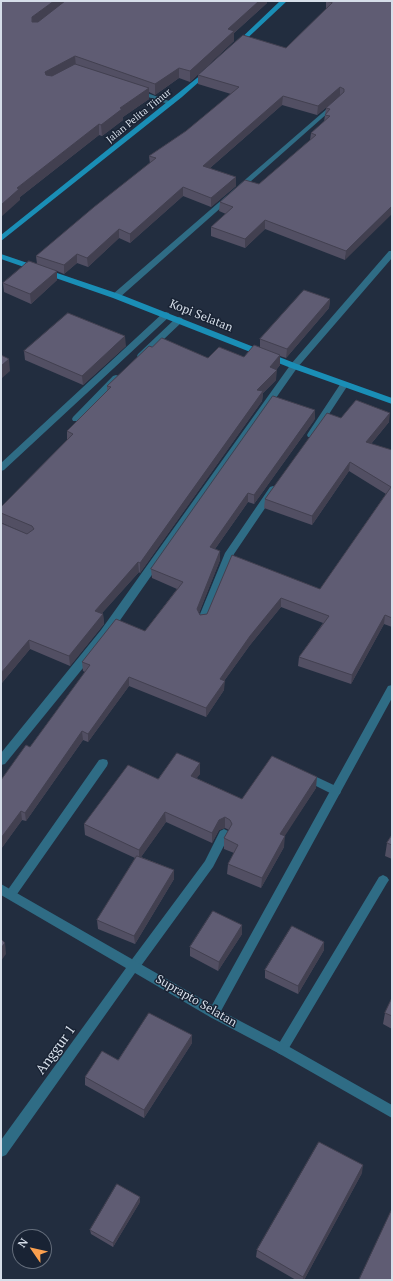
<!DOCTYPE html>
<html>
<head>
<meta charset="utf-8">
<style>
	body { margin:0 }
	#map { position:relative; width:393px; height:1281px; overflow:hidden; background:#222d3f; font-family:"PT Serif",serif }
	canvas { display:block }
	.frame { position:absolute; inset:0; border:2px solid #d6dee9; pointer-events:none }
	.north { position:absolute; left:12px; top:1229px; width:40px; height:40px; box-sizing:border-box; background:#192334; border:1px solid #656e7c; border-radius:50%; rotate:304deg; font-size:11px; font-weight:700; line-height:16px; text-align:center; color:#d6dee9 }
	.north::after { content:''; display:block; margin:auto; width:14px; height:18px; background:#fa9f4e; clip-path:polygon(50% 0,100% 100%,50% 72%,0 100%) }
</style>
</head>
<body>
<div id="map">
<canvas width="393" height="1281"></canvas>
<div class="frame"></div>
<div class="north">N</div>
</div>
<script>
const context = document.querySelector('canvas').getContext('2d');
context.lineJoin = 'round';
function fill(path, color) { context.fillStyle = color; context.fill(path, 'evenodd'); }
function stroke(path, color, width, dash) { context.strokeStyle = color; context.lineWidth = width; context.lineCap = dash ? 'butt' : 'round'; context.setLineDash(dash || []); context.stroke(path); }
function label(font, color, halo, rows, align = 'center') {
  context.font = font + ' "PT Serif",serif'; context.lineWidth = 3; context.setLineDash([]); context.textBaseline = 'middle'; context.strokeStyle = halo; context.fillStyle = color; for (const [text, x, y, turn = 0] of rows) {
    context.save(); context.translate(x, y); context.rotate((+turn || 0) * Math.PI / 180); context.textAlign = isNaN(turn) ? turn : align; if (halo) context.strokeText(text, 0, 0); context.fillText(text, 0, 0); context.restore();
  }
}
const lane = new Path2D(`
	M136 89 172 102 174 103 172 104H168L134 92V90Z
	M179 317 182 318 183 320 182 322 144 358H138L137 356 138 354 176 318Z
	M116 375 119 376 120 378 119 380 79 421H73L72 419 73 417 113 376Z
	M103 759 107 760 108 763 107 766 15 897 11 899 7 897 5 894 7 891 99 760Z
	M306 772 340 788 341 791 340 794 336 795 332 794 302 779 301 776 302 773Z
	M224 829 228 831 230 834 213 867 138 970 134 971 130 970 128 966 130 962 205 861 220 831Z
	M383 875 387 877 389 880 387 883 286 1053 282 1055 278 1053 276 1049 278 1045 379 877Z`);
const street = new Path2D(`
	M336 101 340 103 338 104 119 298H113V294Z
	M389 251H392V258L297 368 109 636 5 764 1 765V753L101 630 291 364Z
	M166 312 169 313 170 315 169 317 4 470 1 471V463L163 313Z
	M344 382 348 385 314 437H308L307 435 308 433 341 383Z
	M273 486 278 489 234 554 208 619 206 622H200L198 619 225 553 270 487Z
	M392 685V698L221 1011 286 1045 392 1105V1118L278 1053 210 1017 135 973 6 1155 1 1157V1140L126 968 1 895V884L212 1005 388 686Z`);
const secondary = new Path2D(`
	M280 1H287L239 46H235V44Z
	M207 70 210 72 209 73 182 97 1 241V235Z
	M1 254 119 294 297 364 392 398V404L291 368 113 298 1 259Z`);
const wall = new Path2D(`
	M1 1 267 3 234 33V41L190 82 179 78 155 95 149 92V99L123 117V120L102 136 99 135 20 197V200Z
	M326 1H392L345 260 265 229 245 248 211 236V227L226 214 219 211 220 202 259 184 310 140 311 133 324 122 326 108 340 96 317 115 282 105 210 168 236 186 211 207 183 196 130 243 119 238 88 267 77 263 64 274 57 271V280L31 304 4 292 3 283 37 264 36 256 150 164 149 156 186 131 231 94 198 84V75L286 48 326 9Z
	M330 299 329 308 286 358 280 356V365L276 370V380L263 393 262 401 140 573 139 572 102 613 103 614 104 624 70 666 30 649 1 684V507L67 440V431L107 391V386L152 347 208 358 244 357 260 347V339ZM1 523H2L27 534Z
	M126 346 83 385 25 360 24 351Z
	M341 418 389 422 371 444 392 450V627L384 624 351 684 298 666 299 657 323 623 281 607 250 645 224 681V690L206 717 129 686 88 742 83 740 26 821 22 820 1 849V780L30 747 85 672 83 671 82 662 145 631 177 589 152 578 151 569 315 419 254 504 248 502 215 549 220 560 199 613 200 615 207 614 320 589 386 494 349 471 312 525 264 508 265 499Z
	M200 774 196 778 242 799 316 788 284 836V847L261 888 227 874 228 864 234 853 224 849V838L229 830 225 828 219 830 212 843 166 822 141 857 174 870V879L135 944 98 929 97 920 135 858 85 835 84 824 158 779Z
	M392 835V859L385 856 387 843Z
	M242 925V934L218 971 190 956V947Z
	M324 942V950L298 994 265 978V970Z
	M392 998V1029L383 1024 385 1013Z
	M192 1035V1043L144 1118 85 1085V1077L118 1060Z
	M362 1173 304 1280H296L256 1257 257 1250Z
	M140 1202 113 1247 91 1234 90 1230Z`);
const shadedWall = new Path2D(`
	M54 1H68L33 28 32 17Z
	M259 1H267V3L234 33V41L190 82V71L228 29Z
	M75 56 76 67 46 83 45 72Z
	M179 68V78L155 95V84Z
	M340 87V96L317 115 318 106Z
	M149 88V99L123 117V120L102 136 101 125 120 108Z
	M283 96 282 105 203 174V166Z
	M99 124V135L20 197V200L1 217V205L17 188Z
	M236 177V186L211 207V198Z
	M183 187V196L130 243V234Z
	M392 206V214L345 260 346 251Z
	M265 220V229L245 248V239Z
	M119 229V238L88 267 87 258Z
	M77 254V263L64 274V265Z
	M57 271V280L31 304 30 294Z
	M330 299 329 308 286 358 287 349Z
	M125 336 126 346 83 385 82 376Z
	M280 355V365L273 374 277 370 276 380 263 393 262 401 140 573V563L257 390 270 367Z
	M9 359 10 371 1 379V366Z
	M315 410V419L254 504V495Z
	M390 413 389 422 365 451 366 442Z
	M350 462 349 471 312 525V516Z
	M248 493V502L210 556V547Z
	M220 551V560L197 618V609Z
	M138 562 139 572 96 620 95 611Z
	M281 598V607L250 645 219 688 220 679 250 636Z
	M103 614 104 624 70 666 69 656Z
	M385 615 384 624 351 684 352 675Z
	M29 640 30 649 1 684V673Z
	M129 677V686L88 742V734Z
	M225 681 224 690 206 717V708Z
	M82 731 83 740 26 821 25 813Z
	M200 763V774L191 786V776Z
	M317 777 316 788 279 845 280 834Z
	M21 811 22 820 1 849V838Z
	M165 812 166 822 139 860V850Z
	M225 817V828L219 830 212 843V833L219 820Z
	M285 836 284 847 261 888 262 878Z
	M174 870V879L135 944 134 936Z
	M242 925V934L218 971 219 962Z
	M324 942V950L298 994V986Z
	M5 943 6 954 1 961V948Z
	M192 1035V1043L144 1118V1110Z
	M363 1165 362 1173 304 1280H303V1277Z
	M140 1197V1202L113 1247V1243Z`);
const building = new Path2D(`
	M1 1H54L32 17V22H38L65 1H259L228 29 234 31 190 71 179 68 155 84 75 56 45 72 46 75 52 76 75 64 149 88 120 108 122 109 101 125 99 124 17 188 19 189 1 205Z
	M326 1H392V206L346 251 265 220 245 239 211 227 233 207 220 202 245 180 259 184 316 135 311 133 330 116 325 115 330 109 326 108 344 92V89L340 87 318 106 283 96 203 166 236 177 211 198 183 187 130 234 119 229 87 258 77 254 64 265 36 256 94 207 156 158 149 156 186 131 239 87 198 75 243 35 286 48 332 3Z
	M29 261 57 271 30 294 3 283Z
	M304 290 330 299 287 349 260 339Z
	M68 313 125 336 82 376 24 351Z
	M162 338 208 358 219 347 244 357 254 345 280 355 270 367 277 370 257 390 263 391 140 563 138 562 95 611 103 614 69 656 29 640 1 673V523L27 534 34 529 32 526 1 513V507L73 434 67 431 111 387 107 386 149 346 152 347Z
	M1 355 9 359 1 366Z
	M273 396 315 410 254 495 248 493 210 547 220 551 197 609 200 615 207 614 232 555 320 589 391 487 350 462 312 516 265 499 327 413 341 418 356 400 390 413 366 442 392 450V618L385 615 352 675 299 657 329 616 281 598 250 636 220 679 225 681 206 708 129 677 88 734 82 731 25 813 21 811 1 838V780L26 745 30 747 90 665 82 662 116 619 145 631 183 582 151 569Z
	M177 753 200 763 191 776 242 799 272 756 317 777 280 834 285 836 262 878 228 864 238 845 224 838 232 824 230 820 225 817 219 820 212 833 165 812 139 850 84 824 128 765 158 779Z
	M392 835V845L387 843Z
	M137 856 174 870 134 936 97 920Z
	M213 911 242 925 219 962 190 947Z
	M292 926 324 942 298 986 265 970Z
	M1 939 5 943 1 948Z
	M392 998V1016L385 1013Z
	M149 1013 192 1035 144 1110 85 1077 102 1051 118 1060Z
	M319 1142 363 1165 303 1277 257 1250Z
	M117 1184 140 1197 113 1243 90 1230Z
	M392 1209V1280H359Z`);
const farStreetnames = [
	["Jalan Pelita Timur",139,116,-39]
];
const streetNames = [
	["Kopi Selatan",201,316,22],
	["Suprapto Selatan",196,1001,30]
];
const nearStreetnames = [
	["Anggur 1",56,1050,-54]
];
fill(lane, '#2f6c85');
fill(street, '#2f6c85');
fill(secondary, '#1a8eb6');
fill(wall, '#524f63');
fill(shadedWall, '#424050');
fill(building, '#5f5c73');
stroke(building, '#424050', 1);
label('10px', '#d6dee9', '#192334', farStreetnames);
label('12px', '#d6dee9', '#192334', streetNames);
label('14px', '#d6dee9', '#192334', nearStreetnames);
</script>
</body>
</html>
